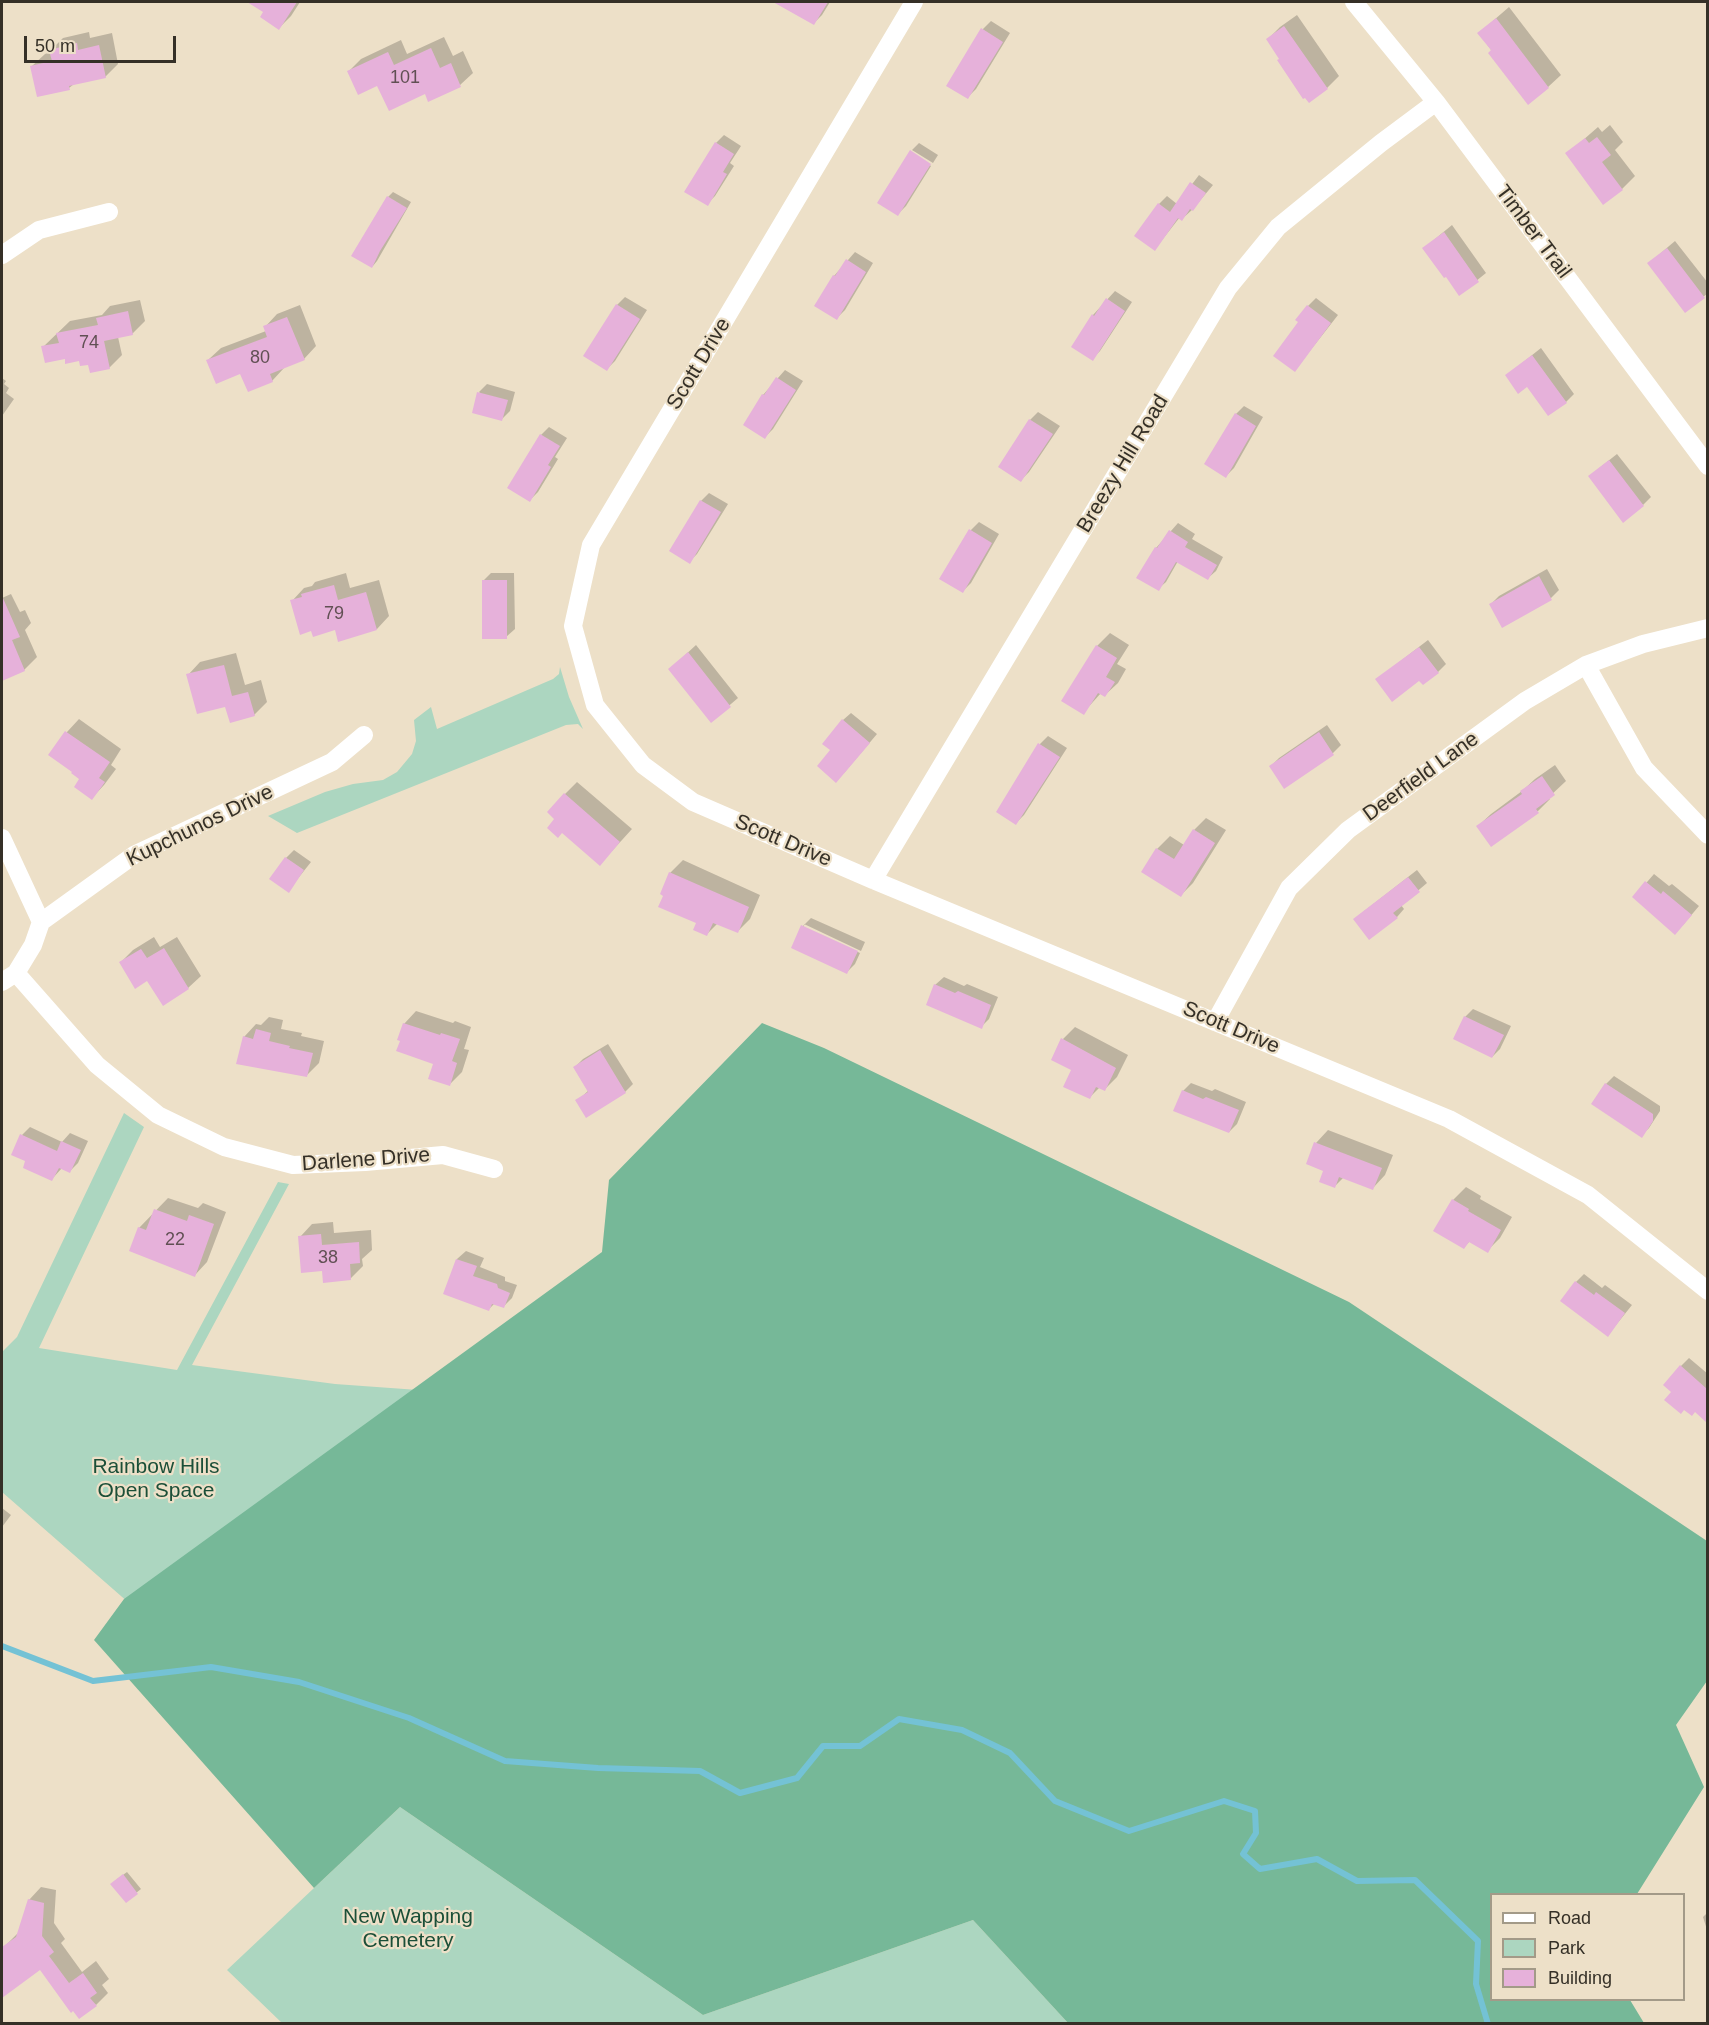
<!DOCTYPE html>
<html>
<head>
<meta charset="utf-8">
<style>
	body { margin:0 }
	#map { position:relative; width:1709px; height:2025px; overflow:hidden; background:#ede0c8; font-family:Helvetica,sans-serif }
	canvas { display:block }
	.frame { position:absolute; inset:0; border:3px solid #353027; pointer-events:none }
	.legend { position:absolute; left:1490px; top:1893px; width:195px; height:108px; box-sizing:border-box; background:#ede0c8; border:2px solid #a39a88; margin:0; padding:8px 10px; list-style:none; font-size:18px; color:#353027 }
	.legend li { display:flex; align-items:center; gap:12px; height:30px }
	.legend b { width:30px; border:2px solid #a39a88 }
	.scale { position:absolute; left:24px; top:36px; width:152px; height:27px; box-sizing:border-box; border:3px solid #353027; border-top:0; padding-left:8px; font-size:18px; line-height:21px; white-space:nowrap; color:#353027; -webkit-text-stroke:4px #ede0c8; paint-order:stroke }
</style>
</head>
<body>
<div id="map">
<canvas width="1709" height="2025"></canvas>
<div class="frame"></div>
<ul class="legend">
<li><b style="height:8px;background:#fff"></b>Road</li>
<li><b style="height:16px;background:#acd6c0"></b>Park</li>
<li><b style="height:16px;background:#e6b1da"></b>Building</li>
</ul>
<div class="scale">50 m</div>
</div>
<script>
const context = document.querySelector('canvas').getContext('2d');
context.lineJoin = 'round';
function fill(path, color) { context.fillStyle = color; context.fill(path, 'evenodd'); }
function stroke(path, color, width, dash) { context.strokeStyle = color; context.lineWidth = width; context.lineCap = dash ? 'butt' : 'round'; context.setLineDash(dash || []); context.stroke(path); }
function label(font, color, halo, rows, align = 'center') {
  context.font = font + ' Helvetica,sans-serif'; context.lineWidth = 4.5; context.setLineDash([]); context.textBaseline = 'middle'; context.strokeStyle = halo; context.fillStyle = color; for (const [text, x, y, turn = 0] of rows) {
    context.save(); context.translate(x, y); context.rotate((+turn || 0) * Math.PI / 180); context.textAlign = isNaN(turn) ? turn : align; if (halo) context.strokeText(text, 0, 0); context.fillText(text, 0, 0); context.restore();
  }
}
const green = new Path2D(`
	M560 667 569 697 583 729 578 724 566 725 297 833 268 816 325 792 353 784 383 780 397 772 412 754 416 741 414 720 431 707 437 729 553 679 559 674Z
	M124 1113 144 1127 39 1348 177 1370 278 1182 289 1184 192 1365 335 1384 460 1393 153 1624 2 1492V1352L17 1337Z
	M400 1807 703 2015 973 1920 1068 2023H282L227 1970Z`);
const forest = new Path2D(`
	M762 1023 824 1048 1349 1302 1707 1541V1681L1676 1725 1704 1787 1637 1894H1492V2000H1630L1644 2023H1068L973 1920 703 2015 400 1807 314 1888 94 1640 124 1599 602 1252 609 1180Z`);
const shadow = new Path2D(`
	M250 2H300L291 16 279 28 265 12Z
	M776 2H830L822 15 814 23Z
	M1509 7 1561 75 1548 87 1528 102 1479 33Z
	M1297 15 1339 76 1327 88 1268 39 1280 27Z
	M991 21 1010 33 976 89 968 97 983 29Z
	M89 32 90 38 112 33 118 64 105 77 74 84 69 88 32 66 45 54 51 52V50L63 38Z
	M444 37 453 56 463 51 473 73 460 85 429 100 426 92 349 71 361 59 401 40 407 54Z
	M1610 125 1623 142 1615 150 1635 176 1622 189 1603 203 1567 154 1598 127 1602 132Z
	M724 135 741 146 730 163 734 166 715 196 707 204 716 143Z
	M919 143 938 155 933 163 912 150Z
	M911 152 931 166 906 206 898 214Z
	M1199 175 1213 185 1193 209 1182 219 1180 217 1155 249 1159 204 1167 196 1177 204Z
	M393 192 411 202 377 261 372 267 388 197Z
	M1452 225 1486 273 1460 294 1424 248Z
	M1675 241 1708 283V293L1686 311 1649 263Z
	M855 252 873 263 845 310 837 318 834 276Z
	M1115 291 1132 302 1100 351 1092 359 1093 315Z
	M625 297 647 310 615 361 607 369 617 305Z
	M1316 298 1338 315 1295 370 1300 322 1308 306Z
	M140 300 145 321 132 334 118 337 122 355 109 368 80 359 66 357 43 347 70 321 102 315 110 306Z
	M300 305 316 346 304 359 284 367V368L272 381 208 360 221 348 266 331 265 327 277 314Z
	M1541 348 1574 394 1566 402 1507 375Z
	M785 370 803 381 773 429 765 437 763 395Z
	M2 378 6 381 4 384 9 388 6 393 14 399 2 416Z
	M487 384 515 392 510 411 502 419 479 392Z
	M1244 406 1263 417 1234 468 1226 476 1206 464 1236 414Z
	M1038 412 1060 426 1029 472 1021 480 1000 466 1030 420Z
	M549 427 567 438 555 457 558 459 538 492 530 500 541 435Z
	M1617 454 1651 497 1643 505 1598 469Z
	M709 493 728 504 697 554 689 562 701 501Z
	M979 522 999 534 971 583 963 591 941 579 971 530Z
	M1178 523 1195 534 1192 539 1223 557 1216 571 1208 578 1178 561 1166 582 1158 589 1156 548Z
	M1547 569 1559 590 1551 598 1491 604 1499 596Z
	M346 573 350 588 379 580 389 616 377 629 336 628 292 601 304 588 312 586 315 582Z
	M491 573H514L515 629 506 637 483 581Z
	M11 594 20 612 25 610 31 623 25 630 37 657 24 670 2 680V598Z
	M1110 633 1129 645 1117 664 1126 669 1118 683 1105 695 1101 693 1083 713 1097 646Z
	M1428 640 1446 664 1438 672 1420 679H1377Z
	M696 645 738 698 711 721 670 669Z
	M236 653 245 685 261 680 267 702 254 715 226 705 188 675 200 662Z
	M851 713 877 734 844 773 843 720Z
	M79 719 121 749 111 765 116 769 104 785 92 798 74 771 51 754 67 732Z
	M1327 725 1341 745 1333 753 1285 786 1271 766 1279 758Z
	M1048 736 1067 748 1024 815 1016 823 998 812 1040 744Z
	M1555 765 1566 781 1549 797 1550 799 1538 811 1478 826 1491 814 1522 791 1535 779Z
	M577 782 632 829 612 851 557 819 565 794Z
	M1206 818 1226 830 1193 883 1181 895 1143 872 1157 849 1170 836 1184 845 1194 830Z
	M294 850 311 862 288 891 286 858Z
	M683 860 760 895 750 919 738 931 718 923 707 934 698 922 670 873Z
	M1417 870 1427 883 1401 905 1404 909 1397 917 1363 912Z
	M1654 874 1669 886 1672 884 1699 906 1683 925 1634 897Z
	M811 918 865 942 861 951 804 924V928L860 953 855 964 847 972 793 947 803 926Z
	M154 937 160 947 177 937 201 976 188 988 163 1004 148 979 121 962 133 950Z
	M944 977 964 986 967 984 998 997 989 1019 981 1027 935 985Z
	M1473 1009 1511 1026 1500 1049 1492 1057 1455 1039 1465 1017Z
	M416 1011 453 1023 455 1021 471 1027 464 1049 469 1050 462 1072 449 1085 404 1024Z
	M269 1017 283 1020 281 1029 302 1033 301 1036 324 1041 319 1063 307 1075 244 1037 256 1024 261 1025Z
	M1075 1027 1128 1055 1117 1077 1105 1089 1100 1087 1089 1098 1073 1069 1063 1039Z
	M608 1044 633 1084 625 1092 577 1101 589 1090 575 1067 583 1059Z
	M1614 1076 1660 1106V1111L1649 1128 1641 1136 1606 1084Z
	M1191 1083 1212 1091 1215 1089 1246 1102 1237 1124 1229 1132 1183 1091Z
	M30 1127 62 1142 70 1133 88 1141 78 1163 70 1171 62 1168 52 1179 22 1135Z
	M1328 1130 1393 1155 1385 1175 1373 1188 1344 1177 1335 1186 1325 1170 1316 1143Z
	M1466 1187 1481 1196 1480 1199 1512 1217 1500 1238 1487 1251 1470 1241 1464 1247 1453 1200Z
	M168 1198 198 1208 203 1203 226 1212 207 1262 195 1275 139 1228Z
	M333 1222 334 1233 371 1230 372 1250 362 1259 363 1266 350 1279 300 1237 312 1224Z
	M466 1251 484 1258 480 1267 505 1277V1281L517 1285 512 1298 504 1306 495 1303 489 1309 445 1293 457 1259Z
	M1584 1274 1602 1288 1605 1285 1632 1305 1608 1335 1576 1282Z
	M1689 1358 1708 1374V1421L1673 1391 1681 1366Z
	M2 1508 11 1515 2 1527Z
	M127 1872 141 1889 126 1901 116 1880Z
	M41 1887 56 1890 54 1923 65 1939 61 1943 82 1972 96 1961 109 1979 102 1985 108 1993 96 2005 40 1968 7 1992 2 1985V1955L4 1953 2 1949 18 1933 29 1900Z
	M1708 1912V1933L1703 1917Z`);
const stream = new Path2D(`
	M2 1646 93 1681 211 1667 299 1682 409 1718 505 1761 598 1768 700 1771 740 1793 797 1778 823 1746H860L899 1719 962 1730 1010 1753 1055 1801 1129 1831 1224 1801 1255 1811 1256 1833 1243 1854 1260 1869 1317 1859 1357 1881 1415 1880 1478 1941 1476 1984 1488 2024`);
const building = new Path2D(`
	M247 2H297L279 30 260 17 263 12Z
	M773 2H828L814 25Z
	M1496 18 1549 88 1528 105 1488 53 1491 50 1477 33Z
	M1284 26 1328 89 1309 103 1305 98 1303 99 1277 60 1279 59 1266 39Z
	M981 28 1003 42 968 99 946 86Z
	M77 43 78 50 99 45 106 78 69 86 70 90 37 97 30 66 52 61 49 50Z
	M431 48 440 68 451 63 461 87 428 102 425 94 389 111 377 86 358 95 347 71 388 52 394 65Z
	M1597 137 1611 155 1602 162 1623 190 1603 205 1565 153 1585 138 1589 143Z
	M715 142 734 154 723 172 727 174 708 206 684 192Z
	M910 150 931 164 898 216 877 203Z
	M1190 182 1206 193 1193 211 1190 209 1182 221 1170 212Z
	M387 196 407 208 380 251 372 268 351 256Z
	M1158 203 1178 218 1155 251 1134 236Z
	M1444 232 1479 282 1459 296 1446 277 1444 278 1422 248Z
	M1667 248 1705 298 1685 313 1647 263Z
	M846 259 866 272 837 320 814 306 833 275 835 276Z
	M1106 298 1125 311 1093 361 1071 347 1092 314 1094 316Z
	M616 304 640 319 607 371 583 356Z
	M1307 305 1331 323 1295 372 1273 356 1298 322 1295 320Z
	M128 311 133 335 104 341 110 369 90 373 88 365 80 366 79 361 65 364V359L45 363 41 346 59 343 56 333 98 325 96 318Z
	M287 317 305 360 270 374 273 382 248 392 240 374 216 384 206 360 267 337 263 326Z
	M1532 355 1567 403 1548 416 1527 387 1518 394 1505 375Z
	M776 377 796 390 765 439 743 425 762 394 764 395Z
	M477 392 508 400 502 421 472 413Z
	M1235 413 1256 426 1226 478 1204 464Z
	M1029 419 1053 434 1021 482 998 467Z
	M540 434 560 446 548 465 551 467 530 502 507 488Z
	M1609 460 1644 506 1623 523 1588 476Z
	M700 500 721 512 690 564 669 551Z
	M969 529 992 543 963 593 939 579Z
	M1169 530 1188 542 1185 547 1217 565 1208 580 1176 562 1159 591 1136 578 1155 547 1157 548Z
	M1539 576 1552 600 1502 628 1489 604Z
	M482 580H507V639H482Z
	M334 585 338 600 366 592 377 630 338 642 335 630 313 637 311 631 300 635 290 600 302 597 301 594Z
	M2 596 20 637 12 640 25 671 2 681Z
	M1096 645 1117 658 1106 677 1115 682 1105 697 1098 693 1084 715 1061 701Z
	M1419 647 1439 673 1423 685 1419 681 1392 702 1375 679Z
	M688 652 731 707 711 723 668 669Z
	M224 665 232 696 248 692 255 716 230 723 225 707 197 714 186 674Z
	M842 719 870 743 836 783 817 766 830 750 822 744Z
	M65 731 110 762 99 778 105 782 92 800 74 787 79 779 71 773 72 772 48 755Z
	M1319 732 1334 755 1284 789 1269 766Z
	M1038 743 1060 757 1016 825 996 812Z
	M1542 776 1555 795 1536 809 1539 813 1491 847 1476 826 1522 794 1520 791Z
	M564 793 620 842 600 866 562 833 558 838 547 828 554 819 547 812Z
	M1193 829 1215 843 1181 897 1141 872 1156 848 1174 859Z
	M285 857 304 870 289 893 269 879Z
	M669 872 749 907 738 933 713 923 707 936 693 930 696 923 658 907 663 896 660 894Z
	M1408 877 1420 892 1393 913 1398 918 1369 940 1353 919Z
	M1645 881 1661 894 1663 891 1692 915 1675 935 1632 897Z
	M801 925 858 951 847 974 791 948Z
	M164 948 189 989 163 1006 147 981 135 989 119 962 141 949 147 958Z
	M934 984 955 993 958 991 991 1005 982 1029 926 1005Z
	M1464 1016 1504 1035 1492 1058 1453 1039Z
	M403 1023 440 1035 441 1033 460 1039 452 1061 457 1063 450 1086 428 1079 433 1064 396 1051 400 1041 397 1040Z
	M256 1029 271 1033 269 1041 290 1046 289 1048 313 1053 307 1077 236 1064 243 1036 253 1039Z
	M1061 1038 1116 1068 1105 1091 1096 1087 1090 1099 1063 1087 1071 1070 1051 1060Z
	M600 1050 626 1093 586 1118 575 1100 588 1092 573 1067Z
	M1605 1083 1653 1114V1121L1642 1138 1591 1104Z
	M1182 1090 1203 1099 1206 1097 1239 1110 1229 1133 1173 1111Z
	M20 1134 57 1151 61 1141 81 1150 70 1173 59 1168 52 1181 23 1168 25 1161 11 1155Z
	M1314 1142 1382 1168 1373 1190 1339 1177 1335 1188 1319 1182 1323 1171 1306 1164Z
	M1452 1199 1469 1209 1468 1211 1501 1230 1488 1253 1469 1242 1464 1249 1433 1231Z
	M154 1209 187 1221 189 1215 214 1224 195 1277 129 1251 138 1227 146 1230Z
	M321 1234 322 1245 359 1242 360 1263 350 1264 351 1280 323 1283 322 1271 301 1273 298 1236Z
	M456 1259 477 1266 473 1276 497 1284 498 1288 510 1293 504 1308 492 1304 489 1311 443 1294Z
	M1575 1281 1594 1295 1596 1292 1625 1313 1608 1337 1560 1301Z
	M1680 1365 1707 1389V1423L1695 1412 1692 1416 1684 1410 1681 1414 1664 1400 1671 1392 1663 1385Z
	M123 1874 138 1894 126 1903 110 1884Z
	M28 1899 44 1903 42 1936 54 1952 49 1956 69 1983 83 1973 97 1993 90 1998 97 2006 79 2019 73 2011 71 2013 40 1970 2 1998V1947L16 1937Z`);
const minor = new Path2D(`
	M914 2 591 545 573 626 595 705 643 765 693 802 873 880 1449 1119 1588 1195 1708 1291
	M1354 2 1436 102 1708 466
	M2 255 39 230 109 212
	M1586 665 1644 768 1708 835
	M2 838 41 922
	M873 880 1228 288 1278 227 1381 143 1436 102
	M16 973 97 1065 158 1115 224 1147 293 1165 365 1162 443 1155 494 1169
	M2 982 16 973 33 945 41 922 134 855 332 762 364 735
	M1215 1022 1289 888 1348 830 1525 701 1586 665 1643 644 1708 628`);
const numberNames = [
	["101",405,78],
	["74",89,343],
	["80",260,358],
	["79",334,614],
	["22",175,1240],
	["38",328,1258]
];
const streetNames = [
	["Timber Trail",1533,232,53],
	["Scott Drive",699,364,-59],
	["Breezy Hill Road",1123,464,-59],
	["Deerfield Lane",1421,777,-36],
	["Kupchunos Drive",200,826,-26],
	["Scott Drive",783,841,23],
	["Scott Drive",1231,1028,23],
	["Darlene Drive",366,1160,-4]
];
const parkNames = [
	["Rainbow Hills",156,1467],
	["Open Space",156,1491],
	["New Wapping",408,1917],
	["Cemetery",408,1941]
];
fill(green, '#acd6c0');
fill(forest, '#76b898');
fill(shadow, '#0003');
stroke(stream, '#74c2d5', 6);
fill(building, '#e6b1da');
stroke(minor, '#fff', 18);
label('18px', '#615054', null, numberNames);
label('21px', '#353027', '#ede0c8', streetNames);
label('21px', '#1b4f38', '#ede0c8', parkNames);
</script>
</body>
</html>
